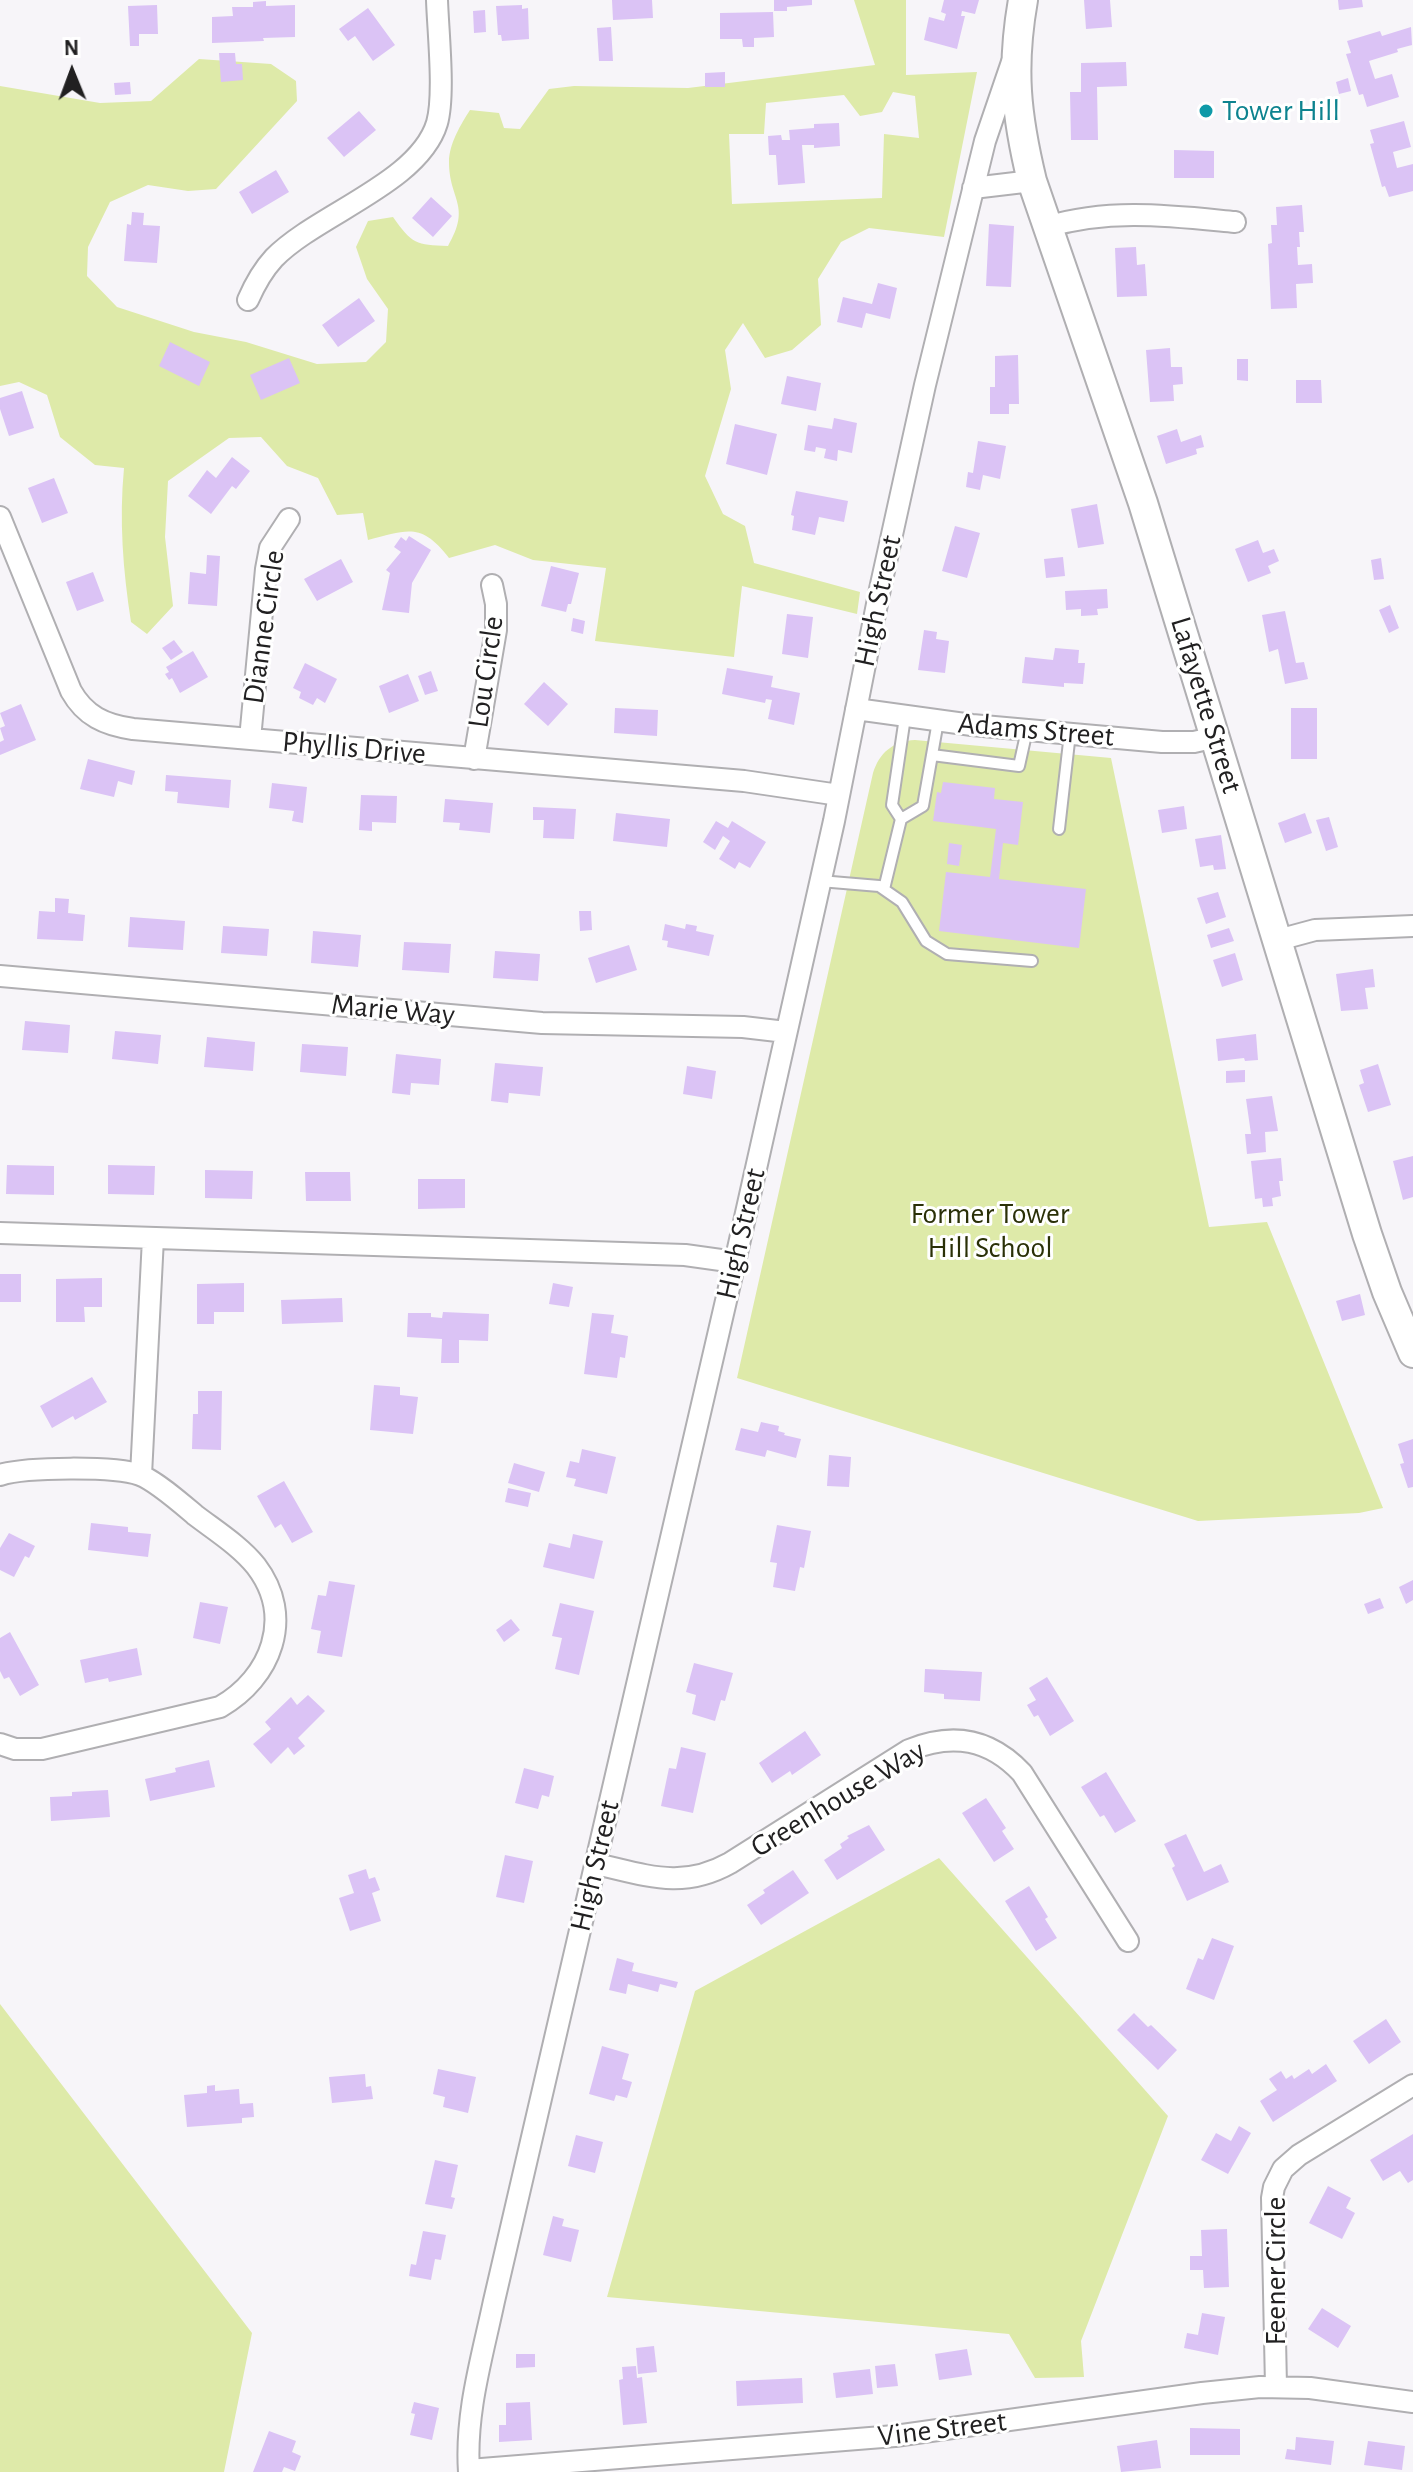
<!DOCTYPE html>
<html>
<head>
<meta charset="utf-8">
<style>
	body { margin:0 }
	#map { position:relative; width:1413px; height:2472px; overflow:hidden; background:#f7f5f9; font-family:"Alegreya Sans",sans-serif }
	canvas { display:block }
	.north { position:absolute; left:32px; top:32px; width:80px; height:80px; -webkit-text-stroke:6px #fff; paint-order:stroke; rotate:359deg; font-size:22px; font-weight:700; line-height:32px; text-align:center; color:#212021 }
	.north::after { content:''; display:block; margin:auto; width:28px; height:36px; background:#212021; clip-path:polygon(50% 0,100% 100%,50% 72%,0 100%) }
</style>
</head>
<body>
<div id="map">
<canvas width="1413" height="2472"></canvas>
<div class="north">N</div>
</div>
<script>
const context = document.querySelector('canvas').getContext('2d');
context.lineJoin = 'round';
function fill(path, color) { context.fillStyle = color; context.fill(path, 'evenodd'); }
function stroke(path, color, width, dash) { context.strokeStyle = color; context.lineWidth = width; context.lineCap = dash ? 'butt' : 'round'; context.setLineDash(dash || []); context.stroke(path); }
function label(font, color, halo, rows, align = 'center') {
  context.font = font + ' "Alegreya Sans",sans-serif'; context.lineWidth = 6; context.setLineDash([]); context.textBaseline = 'middle'; context.strokeStyle = halo; context.fillStyle = color; for (const [text, x, y, turn = 0] of rows) {
    context.save(); context.translate(x, y); context.rotate((+turn || 0) * Math.PI / 180); context.textAlign = isNaN(turn) ? turn : align; if (halo) context.strokeText(text, 0, 0); context.fillText(text, 0, 0); context.restore();
  }
}
const green = new Path2D(`
	M854 0H906V75L977 72 944 237 869 228 841 242 818 279 821 325 792 350 765 358 743 323 725 350 731 389 705 476 723 514 745 526 754 563 860 592 857 614 742 586 734 657 595 641 606 568 533 560 495 545 449 558C421 522 408 530 368 540L363 513 337 515 318 478 287 466 261 437 229 438 168 481 165 537 173 606 147 634 131 622C123 570 119 520 124 468L95 465 60 437 47 395 19 382 0 386V86L100 103 151 101 199 59 271 64 296 81 297 101 216 189 188 191 148 185 110 202 88 247 87 276 117 307 194 332 246 342 317 364 366 362 386 342 388 309 367 279 356 247 368 221 393 217C412 244 416 245 448 246 472 205 449 200 449 162 449 144 461 124 470 110L499 113 504 128 520 129 549 89 574 86 688 88 875 65ZM893 92 915 96 919 138 884 134 882 198 732 204 729 134H764L766 103 844 95 860 116 882 112Z
	M915 740 1111 758 1209 1227 1267 1222 1383 1508 1359 1513 1198 1521 737 1378 873 773C879 753 893 741 915 740Z
	M939 1858 1168 2116 1081 2341 1084 2377 1035 2378 1009 2334 607 2297 695 1991Z
	M0 2004 252 2333 224 2472H0Z`);
const building = new Path2D(`
	M612 0H652L653 18 613 20Z
	M774 0H812V5L787 7V11H774Z
	M944 0H979L975 14 962 11 961 16H965L957 49 924 40 929 17 944 21 946 14 941 12Z
	M1084 0H1110L1112 27 1086 29Z
	M1338 0H1362L1363 7 1339 10Z
	M266 1V6L295 5V37L263 38 264 41 212 43V17L233 16 232 7H253V2Z
	M157 5 158 34H139V46H130L128 6Z
	M522 5V9L528 8 529 39 502 41 501 35H498L496 6Z
	M368 8 395 45 373 61 355 36 348 41 339 29Z
	M485 10 486 32 474 33 473 11Z
	M773 12 774 37 754 38V47H743L742 39H720V13Z
	M611 27 613 61H599L597 28Z
	M1411 27 1412 45 1397 49 1398 52 1369 61 1375 79 1392 74 1399 97 1367 107 1363 94 1359 95 1346 54 1351 53 1347 41 1380 31 1382 36Z
	M219 53H235L236 64H242L243 80 221 82Z
	M1126 62 1127 86 1097 87 1098 140H1071L1070 92H1081V63Z
	M725 72V87H705V73Z
	M1348 78 1351 91 1339 94 1336 82Z
	M130 82 131 94 115 95 114 83Z
	M359 111 376 130 344 157 327 138Z
	M1404 121 1411 147 1393 152 1397 168 1413 164V191L1389 197 1385 186 1382 187 1370 144 1374 143 1370 130Z
	M839 123 840 146 814 148V145H802L805 183 778 185 776 155H769L768 136 781 135 782 140H790L789 130 814 128V124Z
	M1174 150 1214 151V178H1174Z
	M276 170 289 192 252 214 239 192Z
	M431 197 452 216 433 237 412 218Z
	M1302 205 1304 232H1299L1300 247H1297L1298 265 1312 264 1313 283 1296 284 1297 308 1271 309 1268 244 1272 243 1271 225H1277L1276 207Z
	M132 212 144 213 143 225 160 226 157 263 124 261 127 224 131 225Z
	M989 224 1014 226 1011 287 986 286Z
	M1136 247 1137 265 1145 264 1147 296 1117 297 1115 248Z
	M878 283 897 288 890 319 866 313 862 328 837 322 843 297 872 304Z
	M359 298 375 321 338 347 322 325Z
	M170 342 210 362 199 386 159 366Z
	M1170 348 1171 367H1182L1183 384 1173 385 1174 401 1150 402 1146 350Z
	M1018 355 1019 404H1009V414H990V387H995V356Z
	M289 358 300 383 261 400 250 375Z
	M1237 359H1248V381L1237 380Z
	M787 376 821 383 816 411 781 404Z
	M1296 380H1321L1322 403H1296Z
	M22 391 34 428 9 436 0 409V398Z
	M834 418 857 423 852 453 838 450 837 461 824 458 826 449 816 447 815 452 804 450 808 425 832 429Z
	M735 424 777 434 767 475 726 464Z
	M1177 429 1181 442 1201 435 1204 447 1196 449 1197 454 1166 464 1157 436Z
	M978 441 1006 446 1000 479 983 475 980 490 966 487 968 472 973 473Z
	M232 457 250 471 236 489 232 486 211 514 188 496 207 470 216 478Z
	M54 478 68 513 42 523 28 488Z
	M796 491 848 501 844 522 819 517 815 535 792 530 794 516 791 515Z
	M1097 504 1104 544 1078 548 1071 509Z
	M955 526 980 533 967 578 942 571Z
	M409 536 431 550 412 583 409 613 382 610 390 573 386 570 401 552 394 547 401 537 406 541Z
	M1258 540 1263 553 1274 549 1279 561 1268 566 1271 573 1248 582 1235 549Z
	M207 555 220 556 217 606 188 604 190 572 206 574Z
	M1063 557 1065 576 1046 578 1044 559Z
	M1381 558 1384 579 1374 580 1371 560Z
	M341 559 353 582 317 601 304 579Z
	M551 566 579 573 571 604H568L566 612 541 606Z
	M93 572 104 601 77 611 66 582Z
	M1107 589 1108 608 1097 609 1098 615 1081 616V609L1066 610 1065 591Z
	M1390 605 1399 628 1389 633 1379 610Z
	M1285 611 1296 663 1304 662 1308 679 1285 684 1278 649 1269 652 1262 615Z
	M787 614 813 617 808 658 782 654Z
	M573 618 585 621 583 634 571 631Z
	M924 630 937 632 936 639 949 641 945 673 918 670Z
	M174 640 183 652 171 660 162 648Z
	M1055 648 1079 650 1078 663H1085L1083 684 1064 683V687L1022 683 1025 657 1053 660Z
	M193 651 208 677 180 693 172 678 169 680 165 674 169 672 166 667Z
	M305 663 337 679 325 703 317 698 313 705 299 698 301 692 293 688Z
	M727 668 773 676 771 687 800 693 794 725 768 719 772 700 766 699 765 703 722 694Z
	M431 671 438 691 425 695 418 676Z
	M408 674 419 701 389 713 379 686Z
	M544 682 568 704 548 726 524 704Z
	M21 704 36 740 0 755V742L4 740 0 728 5 726 0 713Z
	M615 708 658 710 657 736 614 733Z
	M1291 708H1317V759H1291Z
	M88 759 135 771 132 785 118 781 114 797 80 789Z
	M166 775 231 780 229 808 177 803 178 792 165 791Z
	M943 782 995 788 994 799 1023 802 1018 845 1003 843 999 879 1086 889 1079 948 939 931 946 872 990 877 996 829 933 821 937 792 941 793Z
	M272 783 307 787 303 823 292 821 294 811 269 808Z
	M361 795 397 796 396 823 372 822V831L359 830Z
	M445 799 493 803 490 833 459 830 460 823 443 822Z
	M1184 806 1187 829 1162 833 1158 810Z
	M533 807 576 809 574 839 543 838 544 820H533Z
	M616 813 670 819 667 847 613 841Z
	M1305 813 1312 833 1285 843 1278 823Z
	M1329 817 1338 847 1326 851 1316 820Z
	M716 821 728 828 732 821 766 842 750 868 739 862 735 869 719 859 730 841 723 836 715 850 703 842Z
	M1221 835 1226 869 1214 870 1213 865 1200 867 1195 839Z
	M949 843 962 845 959 866 947 864Z
	M1218 892 1226 917 1206 924 1197 898Z
	M55 898 69 899 68 913 85 915 83 941 37 939 39 911 55 912Z
	M579 911H591L592 930 580 931Z
	M130 917 185 921 183 950 128 947Z
	M665 924 685 929 686 924 697 926 696 931 714 935 709 956 667 947 668 941 662 940Z
	M223 926 269 929 267 956 221 953Z
	M1229 928 1234 941 1211 948 1207 935Z
	M313 931 361 935 358 967 311 963Z
	M404 942 451 944 449 973 402 970Z
	M629 945 637 970 596 983 588 958Z
	M495 951 540 954 538 981 493 978Z
	M1235 953 1243 980 1222 987 1213 960Z
	M1373 969 1375 987 1365 988 1368 1009 1341 1011 1336 974Z
	M25 1021 70 1025 68 1053 22 1050Z
	M115 1031 161 1035 158 1064 112 1059Z
	M1256 1034 1258 1060 1245 1061 1244 1058 1218 1061 1216 1039Z
	M207 1037 255 1042 253 1071 204 1067Z
	M302 1044 348 1047 346 1076 300 1072Z
	M396 1054 441 1059 439 1085 411 1083 410 1095 392 1093Z
	M495 1063 543 1067 540 1096 509 1093 508 1103 491 1101Z
	M1378 1064 1391 1105 1368 1112 1359 1085 1364 1083 1360 1070Z
	M687 1066 716 1071 712 1099 683 1094Z
	M1245 1070V1082L1226 1083V1071Z
	M1272 1096 1278 1131 1265 1132 1266 1152 1247 1154 1245 1134H1251L1246 1099Z
	M1413 1156V1197L1403 1200 1393 1161Z
	M1281 1158 1283 1181H1279L1281 1196 1272 1198 1273 1206 1263 1207 1262 1198 1255 1199 1251 1161Z
	M7 1165 54 1166V1195L6 1194Z
	M108 1165 155 1166 154 1195 108 1194Z
	M205 1170 253 1171 252 1199 205 1198Z
	M305 1172H350L351 1201H306Z
	M418 1179H465V1208L418 1209Z
	M0 1274H21V1302H0Z
	M102 1278V1307H84L85 1322H56V1279Z
	M244 1283V1312H214V1324H197V1284Z
	M553 1283 573 1287 569 1307 549 1304Z
	M1360 1294 1365 1315 1342 1321 1336 1301Z
	M342 1298 343 1322 282 1324 281 1300Z
	M443 1312 489 1314 488 1341 459 1340V1363H441L442 1339 407 1337 408 1313H431V1317L442 1318Z
	M592 1313 614 1315 611 1333 628 1336 625 1358 620 1357 617 1378 584 1374Z
	M92 1377 107 1402 75 1420 73 1416 52 1428 40 1406Z
	M374 1385 400 1387V1395L418 1397 413 1434 370 1430Z
	M198 1391H222L221 1450 192 1449 193 1414H198Z
	M761 1422 779 1426 778 1431 785 1433 784 1435 801 1439 796 1458 767 1450 765 1457 735 1450 741 1428 758 1432Z
	M1413 1439V1487L1408 1488 1400 1464 1404 1463 1398 1444Z
	M582 1449 616 1457 607 1494 574 1486 576 1479 566 1477 570 1461 579 1463Z
	M829 1455 851 1457 849 1487 827 1486Z
	M514 1463 545 1472 539 1492 508 1483Z
	M284 1481 313 1532 292 1543 281 1524 275 1528 257 1496Z
	M508 1488 531 1493 528 1507 505 1502Z
	M91 1523 128 1527V1532L151 1534 148 1557 88 1550Z
	M777 1525 811 1531 804 1568 800 1567 795 1591 773 1587 777 1563 770 1562Z
	M9 1533 35 1546 29 1558 25 1556 14 1577 0 1570V1548Z
	M573 1534 603 1541 594 1579 543 1567 549 1543 570 1548Z
	M1413 1580V1600L1406 1604 1399 1587Z
	M329 1581 355 1585 342 1657 317 1653 321 1631 311 1629 318 1595 326 1596Z
	M1380 1598 1384 1608 1368 1614 1364 1604Z
	M200 1602 228 1607 220 1644 193 1638Z
	M560 1603 594 1611 579 1675 555 1669 562 1638 552 1636Z
	M511 1619 520 1630 504 1642 496 1630Z
	M10 1632 39 1685 20 1696 9 1677 4 1679 0 1671V1638Z
	M137 1648 142 1675 109 1682 108 1678 85 1683 80 1660Z
	M694 1663 733 1673 725 1701 721 1700 715 1721 692 1714 696 1695 686 1692Z
	M925 1669 982 1672 980 1701 944 1699V1694L924 1692Z
	M1047 1677 1074 1721 1050 1736 1038 1715 1034 1717 1027 1705 1036 1700 1029 1688Z
	M308 1695 325 1711 298 1738 305 1746 294 1755 288 1747 271 1764 253 1744 271 1729 265 1722 291 1697 297 1705Z
	M805 1731 821 1755 792 1775 790 1771 772 1783 759 1763Z
	M681 1747 706 1753 693 1813 661 1806 669 1768 676 1769Z
	M209 1760 215 1787 150 1801 145 1779 176 1772 175 1768Z
	M524 1768 554 1776 549 1797 542 1795 538 1809 515 1803Z
	M1106 1772 1136 1821 1115 1833 1104 1815 1100 1817 1081 1787Z
	M108 1790 110 1817 51 1821 50 1797 72 1796V1792Z
	M986 1798 1006 1828 1002 1831 1014 1849 994 1862 962 1813Z
	M869 1825 885 1850 837 1880 824 1860 842 1848 840 1844 849 1838 847 1836Z
	M1186 1834 1204 1872 1221 1864 1229 1882 1187 1901 1172 1868 1175 1866 1164 1844Z
	M505 1855 533 1861 524 1903 496 1897Z
	M366 1869 369 1879 375 1877 380 1890 372 1893 381 1921 350 1931 339 1898 354 1893 348 1875Z
	M793 1870 809 1893 761 1925 747 1905 765 1893 763 1890Z
	M1029 1886 1048 1917 1045 1919 1057 1938 1036 1951 1005 1901Z
	M1212 1938 1234 1946 1214 2000 1186 1989 1198 1958 1203 1960Z
	M617 1958 634 1963 632 1971 678 1982 676 1988 660 1984 658 1992 628 1984 626 1994 609 1990Z
	M1134 2013 1148 2027 1151 2025 1177 2050 1158 2070 1117 2030Z
	M1386 2019 1401 2042 1369 2064 1353 2041Z
	M602 2046 629 2054 622 2079 632 2082 627 2098 616 2095 614 2101 589 2094Z
	M1326 2064 1337 2081 1273 2122 1260 2101 1277 2090 1269 2079 1281 2071 1286 2079 1292 2075 1294 2079 1309 2069 1312 2074Z
	M438 2069 476 2077 468 2113 443 2107 445 2097 433 2094Z
	M365 2074 366 2087 371 2086 373 2099 332 2103 329 2077Z
	M215 2085V2091L239 2089 240 2104 253 2103 254 2117 242 2118V2123L187 2127 184 2095 207 2093V2086Z
	M1239 2126 1251 2133 1228 2174 1201 2160 1216 2133 1231 2141Z
	M1413 2134V2180L1408 2183 1400 2171 1383 2181 1370 2160Z
	M576 2135 603 2142 595 2173 568 2166Z
	M435 2160 458 2165 451 2197 455 2198 452 2209 425 2204Z
	M1328 2186 1351 2198 1346 2208 1355 2213 1342 2239 1309 2223Z
	M553 2216 564 2219 562 2226 579 2230 571 2262 543 2255Z
	M1227 2229 1229 2287 1204 2288 1203 2270H1190V2256H1202L1201 2230Z
	M423 2231 446 2235 441 2260 435 2259 431 2280 409 2276 411 2264 416 2265Z
	M1322 2308 1351 2326 1338 2348 1308 2329Z
	M1202 2313 1225 2317 1218 2355 1184 2348 1187 2333 1198 2335Z
	M654 2346 657 2372 638 2374 636 2348Z
	M967 2349 972 2375 939 2380 935 2354Z
	M516 2354H535V2367L516 2368Z
	M895 2364 898 2386 877 2388 875 2366Z
	M636 2366 637 2378 642 2377 647 2423 623 2425 619 2380 623 2379 622 2367Z
	M870 2369 873 2394 836 2398 833 2373Z
	M802 2378 803 2403 737 2406 736 2381Z
	M414 2402 439 2408 432 2440 410 2435 415 2414 411 2413Z
	M530 2402 532 2440 499 2442V2425H506V2403Z
	M1190 2428 1240 2429V2455H1190Z
	M269 2431 296 2441 292 2452 301 2456 295 2471 284 2467 282 2472H253Z
	M1296 2437 1334 2441 1331 2465 1285 2459 1287 2449 1295 2450Z
	M1157 2440 1161 2468 1121 2472 1117 2446Z
	M1368 2441 1405 2446 1402 2470 1364 2465Z`);
const lane = new Path2D(`
	M932 755 1019 766 1027 730
	M901 819 923 806 938 721
	M1059 829 1070 733
	M820 881 879 886 902 902 926 941 947 954 1032 961
	M884 889 901 819 892 805 905 717`);
const street = new Path2D(`
	M973 188 1032 181
	M1047 227C1110 208 1171 216 1235 222
	M248 300C255 284 262 271 274 258 317 214 419 183 437 123 445 95 438 31 437 0
	M0 517 71 691C85 716 105 725 133 729L744 781 839 795
	M856 709 972 725 1162 742H1194L1216 737
	M250 739 266 569 270 548 289 519
	M474 759 496 630V604L492 585
	M1278 940 1315 930 1413 926
	M0 976 542 1023 743 1027 786 1032
	M0 1233 685 1255 735 1262
	M0 1475C25 1467 116 1466 140 1475 156 1481 182 1504 195 1515 216 1531 240 1546 256 1566 295 1617 271 1678 220 1707L42 1749H15L0 1744
	M141 1475 153 1238
	M596 1864C646 1875 682 1890 730 1863L909 1750C953 1732 990 1739 1022 1773L1128 1941
	M1276 2386 1272 2198 1274 2187 1283 2169 1299 2155 1413 2085
	M469 2470 895 2436 1202 2393 1260 2387 1310 2388 1413 2402
	M469 2472C465 2413 482 2358 494 2301L735 1262 834 821 880 589 925 385 985 141 1012 62`);
const secondary = new Path2D(`
	M1023 0C1011 68 1016 115 1032 181L1143 503 1367 1234 1387 1292 1413 1353`);
const markers = [
	[1206,111,8,"#0f9aa8"]
];
const cultureNames = [
	["Tower Hill",1222,111]
];
const streetNames = [
	["High Street",878,601,-78],
	["Dianne Circle",264,627,-82],
	["Lou Circle",486,672,-82],
	["Lafayette Street",1206,705,73],
	["Adams Street",1036,730,5],
	["Phyllis Drive",354,748,5],
	["Marie Way",393,1010,5],
	["High Street",741,1234,-77],
	["Greenhouse Way",838,1799,-31],
	["High Street",595,1866,-77],
	["Feener Circle",1276,2271,-90],
	["Vine Street",942,2429,-7]
];
const parkNames = [
	["Former Tower",990,1214],
	["Hill School",990,1248]
];
fill(green, '#deeaa9');
fill(building, '#dbc3f5');
stroke(lane, '#b0afb2', 14);
stroke(street, '#b0afb2', 24);
stroke(secondary, '#b0afb2', 32);
stroke(lane, '#fff', 10);
stroke(street, '#fff', 20);
stroke(secondary, '#fff', 28);
for (const [x, y, r, color] of markers) { const dot = new Path2D(); dot.arc(x, y, r, 0, 2 * Math.PI); context.fillStyle = color; context.fill(dot); stroke(dot, '#fff', 3); }
label('30px', '#0d838f', '#fff', cultureNames, 'left');
label('30px', '#212021', '#fff', streetNames);
label('30px', '#2a3007', '#fff', parkNames);
</script>
</body>
</html>
